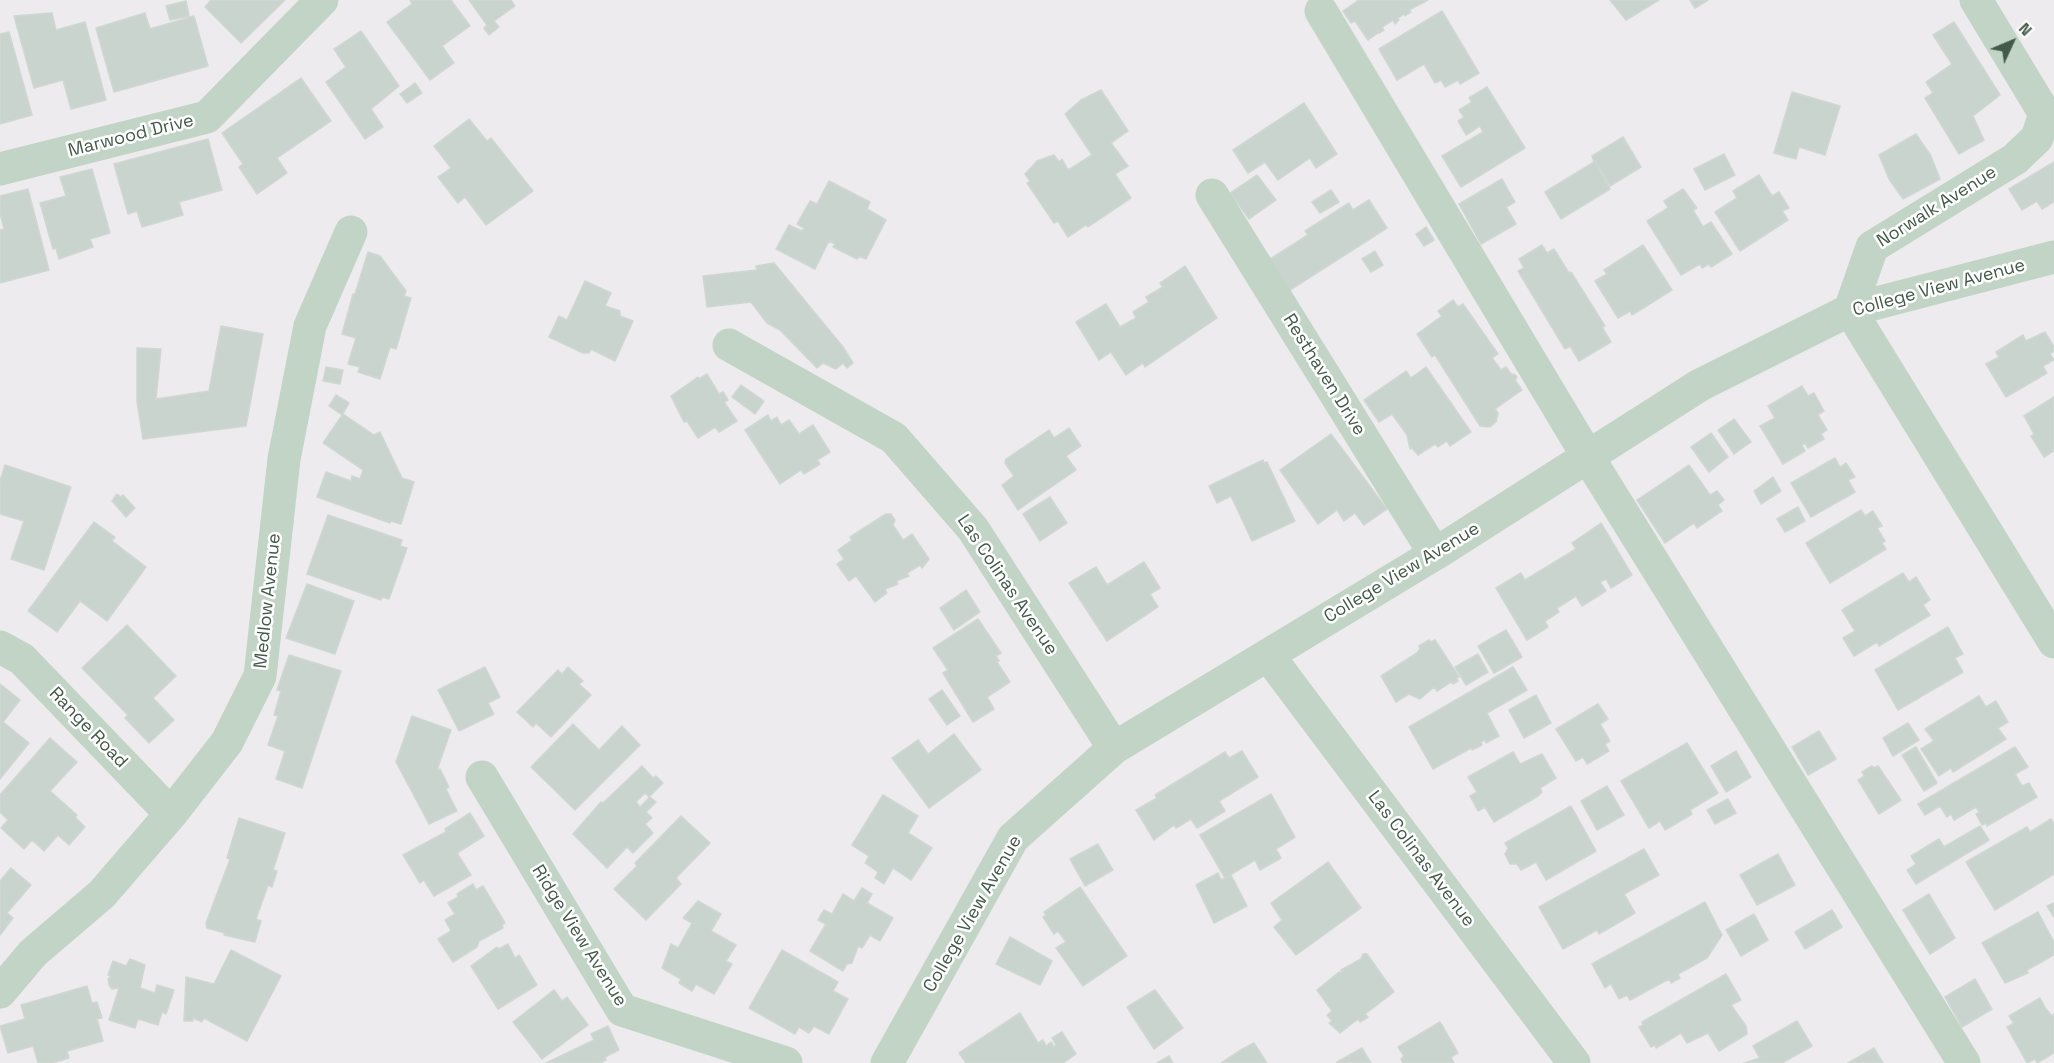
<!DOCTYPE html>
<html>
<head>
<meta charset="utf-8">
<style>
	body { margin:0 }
	#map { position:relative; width:2054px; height:1063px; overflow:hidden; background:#edebee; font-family:"Space Grotesk",sans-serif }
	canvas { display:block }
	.north { position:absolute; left:1982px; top:12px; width:60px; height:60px; -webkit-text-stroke:4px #fff; paint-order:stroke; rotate:46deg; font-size:16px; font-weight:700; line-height:24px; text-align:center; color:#435949 }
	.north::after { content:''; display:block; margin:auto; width:21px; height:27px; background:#435949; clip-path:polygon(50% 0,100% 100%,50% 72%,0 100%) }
</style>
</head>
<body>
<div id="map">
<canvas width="2054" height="1063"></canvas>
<div class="north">N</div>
</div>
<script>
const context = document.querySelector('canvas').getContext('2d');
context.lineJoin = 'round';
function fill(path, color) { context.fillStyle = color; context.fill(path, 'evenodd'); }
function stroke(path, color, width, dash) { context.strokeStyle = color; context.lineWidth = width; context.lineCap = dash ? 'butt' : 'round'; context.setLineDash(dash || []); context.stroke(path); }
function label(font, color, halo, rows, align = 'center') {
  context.font = font + ' "Space Grotesk",sans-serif'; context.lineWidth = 5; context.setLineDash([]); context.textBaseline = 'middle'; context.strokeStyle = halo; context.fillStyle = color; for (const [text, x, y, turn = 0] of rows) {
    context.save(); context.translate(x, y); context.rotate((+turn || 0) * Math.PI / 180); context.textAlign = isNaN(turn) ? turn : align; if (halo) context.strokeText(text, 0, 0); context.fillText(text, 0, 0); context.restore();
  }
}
const building = new Path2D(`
	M211 0H285L241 43 205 7Z
	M410 0H451L470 26 442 46 454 63 430 80 387 22 412 4Z
	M469 0H511L515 6 494 21 499 27 489 35 484 28 487 25Z
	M1359 0H1428L1409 10 1411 12 1405 16 1404 14 1398 18 1399 20 1395 24 1393 20 1382 27 1384 30 1379 33 1378 30V33L1368 40 1355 21 1351 23 1343 11Z
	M1610 0H1659L1626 20Z
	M1690 0H1708L1695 8Z
	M186 1 189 16 170 20 166 6Z
	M1442 11 1479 73 1460 84 1458 80 1445 87 1441 80 1435 83 1424 64 1397 80 1379 49Z
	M52 13 56 30 85 22 106 100 71 109 63 80 34 88 14 16Z
	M145 13 150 29 194 16 208 66 114 92 96 28Z
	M1954 22 2000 95 1973 116 1984 140 1959 154 1925 98 1933 93 1926 82 1952 64 1933 35Z
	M361 31 399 86 371 109 383 127 365 139 326 82 346 67 334 49Z
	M9 32 32 115 0 124V34Z
	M301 78 331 121 277 158 287 173 257 194 239 167 243 164 222 133Z
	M415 83 422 93 407 103 400 94Z
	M1487 87 1525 148 1461 187 1442 156 1483 132 1480 126 1466 135 1458 121 1464 117 1459 110 1472 102 1469 98Z
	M1101 90 1128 131 1111 143 1128 166 1115 174 1131 198 1088 227 1086 225 1068 237 1058 221 1054 223 1027 183 1030 181 1025 174 1037 161 1054 155 1059 162 1062 159 1068 170 1092 155 1065 114 1081 100Z
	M1792 92 1840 106 1825 155 1799 147 1796 159 1774 153Z
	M1304 103 1337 154 1316 168 1310 158 1278 180 1265 162 1248 173 1233 150Z
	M469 119 487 141 491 138 533 191 486 225 465 197 458 203 438 177 451 168 434 146Z
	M1916 134 1931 156 1940 179 1903 199 1889 179 1879 155Z
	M1623 137 1641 167 1610 186 1592 156Z
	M208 139 222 190 179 202 183 215 142 227 137 211 128 214 114 164Z
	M1724 154 1735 175 1705 190 1694 169Z
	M1592 156 1610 189 1561 219 1545 192 1594 162Z
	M2054 162V202L2042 209 2037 201 2022 210 2009 189Z
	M92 169 110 233 90 239 93 247 59 259 56 248 53 249 40 203 66 196 60 177Z
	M1257 175 1276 200 1249 219 1230 193Z
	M1759 175 1772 196 1779 192 1789 208 1782 211 1788 220 1740 251 1715 212 1737 198 1733 191Z
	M1502 179 1515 202 1506 207 1516 224 1481 244 1459 204Z
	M829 181 870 202 867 209 886 220 866 259 859 256 857 259 833 247 835 244 829 241 815 269 776 249 789 225 802 231 804 228 797 224 810 201 817 204Z
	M28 189 49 270 0 283V230L4 229 0 213V196Z
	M1683 189 1697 208 1693 210 1703 227 1711 222 1732 254 1711 267 1709 264 1702 268 1700 264 1681 275 1647 221 1668 208 1664 201Z
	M1331 190 1339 202 1320 213 1312 202Z
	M1369 200 1387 228 1290 290 1270 259 1308 235 1305 231 1349 203 1353 210Z
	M1426 227 1434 240 1424 246 1416 234Z
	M1542 245 1547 253 1554 249 1569 273 1571 272 1605 326 1602 327 1611 342 1579 361 1570 346 1565 349 1518 271 1524 268 1519 259Z
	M1643 245 1672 290 1632 315 1630 311 1618 318 1595 281 1607 274 1604 270Z
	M1375 251 1383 265 1371 272 1362 259Z
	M368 252 380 256 406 291 404 296 411 298 396 349 390 347 380 379 358 372 360 367 348 364 356 338 342 334 353 294H355Z
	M774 263 843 347 853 363 847 368 843 363 836 369 823 363 817 368 780 330 767 323 751 302 707 307 703 276 757 270 756 266Z
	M1185 266 1217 318 1145 367 1143 363 1126 375 1111 352 1099 360 1076 322 1106 304 1120 327 1136 318 1133 312 1149 302 1146 297 1163 287 1160 283Z
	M585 281 611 293 605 306 620 311V316L633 321 615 361 591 349 589 353H583L549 337 559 316 567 320Z
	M1453 300 1458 307 1463 304 1498 354 1492 358 1501 370 1506 367 1512 375 1514 374 1517 377 1515 380 1522 390 1495 409 1498 413 1496 422 1490 427 1480 426 1435 355 1432 357 1417 334 1442 316 1438 311Z
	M221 326 263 334 246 426 143 439 137 402V348L161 349 156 399 209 391Z
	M2045 332 2054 347V351L2050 354 2054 360 2043 366 2047 373 2006 397 1986 364 1999 357 1996 352 2023 335 2026 341Z
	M326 367 343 370 340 384 323 381Z
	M1426 367 1471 432 1450 446 1447 441 1438 447 1435 444 1418 455 1412 448 1410 449 1407 435 1392 414 1379 422 1364 400 1406 371 1411 378Z
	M707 374 719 394 723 392 728 400 724 402 737 421 719 432 715 427 698 438 687 421 684 422 671 396 698 377 699 379Z
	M741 385 764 401 755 414 732 397Z
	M1802 386 1808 396 1814 393 1824 411 1818 415 1827 430 1821 434 1824 439 1808 448 1805 443 1802 445 1805 451 1783 464 1760 426 1775 418 1768 406Z
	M336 395 349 403 342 415 329 406Z
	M2054 397V451L2044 457 2031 436 2034 434 2024 416Z
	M343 414 374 435 380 432 402 478 414 482 401 524 391 521 390 523 317 497 326 472 351 481 352 476 360 479 363 470 323 443Z
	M768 415 771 421 777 417 781 425 789 420 799 434 813 425 830 452 817 460 820 464 804 474 801 470 780 484 745 430Z
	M1734 419 1751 442 1734 454 1718 430Z
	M1069 428 1081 446 1066 456 1076 470 1018 510 1002 485 1014 476 1005 463 1006 459 1049 430 1054 438Z
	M1711 433 1728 457 1709 472 1691 447Z
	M1331 434 1387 509 1364 525 1355 513 1344 521 1337 510 1318 524 1280 470Z
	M1835 458 1840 467 1846 463 1855 477 1848 480 1855 492 1811 517 1791 483Z
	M1263 460 1264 463 1267 462 1295 521 1252 541 1231 496 1217 503 1209 486Z
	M5 465 71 487 44 570 11 559 24 521 0 514V481Z
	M1689 465 1710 495 1717 491 1724 500 1718 505 1722 511 1697 528 1694 523 1665 543 1637 500Z
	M1773 477 1781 491 1761 504 1754 491Z
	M117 494 121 497 123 495 135 508 126 517 112 501Z
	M1050 497 1067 523 1040 541 1023 514Z
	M1798 507 1805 521 1785 532 1777 519Z
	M1861 510 1865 516 1873 511 1882 526 1877 528 1885 541 1882 543 1886 549 1830 583 1806 543Z
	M886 514H891L895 520 893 525 903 540 912 534 929 559 922 568 920 565 907 573 909 576 896 581 898 584 885 589 887 593 875 602 856 576 849 581 837 564 844 559 838 550 852 540 850 537Z
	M328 515 402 540 400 546 407 548 389 599 382 597 381 600 307 574Z
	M94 522 115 537 112 541 146 567 107 621 80 601 57 632 28 611Z
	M1601 523 1632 575 1611 588 1606 579 1600 582 1606 591 1582 606 1576 596 1557 608 1559 612 1545 621 1548 627 1527 640 1496 588 1521 573 1525 580 1576 549 1572 543Z
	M1144 562 1160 588 1150 594 1158 607 1107 641 1069 583 1096 567 1107 585Z
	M1903 573 1909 582 1916 577 1930 600 1923 605 1930 615 1879 646 1877 642 1854 656 1843 638 1855 631 1842 610Z
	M307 584 354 601 335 654 286 638Z
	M966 590 980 612 954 630 940 608Z
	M978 619 1001 653 996 656 999 661 997 662 1010 682 987 697 994 709 973 722 943 673 948 670 933 648Z
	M127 625 176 676 153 698 174 720 149 743 125 718 128 715 82 668Z
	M1948 627 1963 654 1955 658 1963 672 1898 710 1875 670Z
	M1506 630 1522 657 1494 673 1478 646Z
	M1429 640 1431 642 1435 640 1459 677 1456 678 1458 681 1453 684 1451 682 1437 691 1434 687 1420 699 1409 694 1396 702 1381 676 1417 653 1420 649 1419 646Z
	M1478 654 1488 672 1466 685 1455 667Z
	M289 655 341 671 302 788 276 779 285 751 268 745 278 716 274 715 281 691 277 690Z
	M485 667 500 697 488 703 494 714 459 731 438 690Z
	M568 667 583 681 579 684 591 695 551 737 536 723 533 727 517 712 558 670 562 674Z
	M1513 667 1527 690 1487 713 1499 736 1486 743 1485 740 1481 742 1482 745 1472 750 1471 748 1433 769 1409 727Z
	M0 684 20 700 3 722 29 743 0 779Z
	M942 690 960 716 947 725 929 699Z
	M1536 695 1551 723 1524 738 1509 710Z
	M1979 696 1986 707 1996 701 2008 722 1998 728 2006 739 1953 772 1951 768 1939 776 1921 749 1934 741 1925 729Z
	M1598 704 1608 719 1600 724 1610 741 1605 744 1609 751 1587 764 1583 757 1576 761 1556 729Z
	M412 716 451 730 437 770 440 769 449 787 446 789 457 811 429 824 396 762Z
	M1908 723 1919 740 1893 756 1883 738Z
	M573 724 599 750 622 726 640 745 575 810 531 767Z
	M1819 731 1836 759 1808 775 1792 747Z
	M954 734 981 770 929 808 892 758 918 740 928 754Z
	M50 738 77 762 50 791 77 815 75 817 85 827 69 845 58 835 44 851 32 840 24 849 1 828 8 820 0 812V795Z
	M1687 743 1718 793 1690 810 1692 814 1665 830 1660 821 1649 828 1621 781Z
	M1916 747 1937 783 1924 791 1902 755Z
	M2015 747 2028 767 2015 774 2022 786 2029 783 2037 797 1987 826 1986 823 1982 825 1976 814 1979 812 1976 807 1954 820 1951 814 1947 817 1940 806 1925 815 1918 804Z
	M1242 751 1258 777 1219 801 1225 811 1197 828 1191 819 1176 828 1174 825 1154 840 1136 810 1157 798 1155 795 1225 752 1229 758Z
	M1736 751 1751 777 1726 792 1711 766Z
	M1513 752 1520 764 1542 754 1556 778 1540 788 1542 792 1538 796 1494 822 1485 807 1478 811 1470 796 1477 792 1468 777Z
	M642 766 653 778 656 776 663 783 649 797 645 793 636 802 640 807 650 797 656 802 646 812 652 818 645 824 653 833 633 853 627 847 607 868 573 834 601 802 603 803Z
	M1872 766 1874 768 1878 766 1901 800 1879 814 1858 780 1864 776 1862 772Z
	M1607 786 1624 815 1597 830 1581 801Z
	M1271 794 1295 837 1276 849 1281 858 1260 870 1255 860 1225 878 1200 835Z
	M883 795 918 816 908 833 932 848 911 880 893 868 884 884 875 878 878 872 865 863 869 856 852 845Z
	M1728 799 1736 813 1715 824 1707 810Z
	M1571 806 1596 851 1546 880 1536 862 1521 870 1517 864H1510L1505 854 1508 848 1505 843Z
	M470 813 484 836 457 853 471 875 434 896 424 880 420 883 403 855 446 832 445 829Z
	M681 816 710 843 676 878 681 884 646 920 614 889 637 866 635 863Z
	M239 818 285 833 273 870 277 871 272 887 268 885 256 919 261 921 255 942 224 935 225 933 207 928 206 923 230 859 227 858Z
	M2051 819 2054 824V874L1995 910 1966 862 2027 827 2030 832Z
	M1980 826 1989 840 1916 884 1907 870 1916 864 1911 856 1939 839 1944 847Z
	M1098 844 1113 870 1085 886 1070 859Z
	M1644 849 1659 875 1624 894 1635 913 1599 934 1597 930 1563 949 1539 907Z
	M1778 854 1795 885 1757 905 1740 875Z
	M1328 862 1361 908 1296 955 1274 927 1282 920 1271 903Z
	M11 868 31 885 7 913 13 918 0 935V881Z
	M1218 873 1221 880 1231 875 1247 906 1214 923 1196 885Z
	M473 884 476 890 483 886 505 923 502 925 503 928 479 941 477 947 453 962 438 939 451 931 445 920 455 914 448 903 458 897 457 894Z
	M1080 887 1127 956 1083 986 1056 948 1066 942 1058 931 1054 934 1043 917 1046 915 1044 912Z
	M862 888 872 894 867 903 893 918 880 941 870 935 862 948 858 946 852 963 847 964 843 971 810 951 826 924 818 920 824 910 832 914 843 894 854 901Z
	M1929 894 1955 938 1930 954 1903 910Z
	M698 901 721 914 711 931 736 945 726 961 732 964 714 994 696 984 692 991 679 983 681 979 662 968 671 944 678 948 692 923 683 918Z
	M1705 902 1722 935 1707 958 1678 974 1680 978 1671 983 1669 979 1630 1000 1627 995 1619 999 1611 984 1605 988 1592 964Z
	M2054 903V917L2047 906Z
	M1832 910 1842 927 1805 949 1795 932Z
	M2038 912 2054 942V955L2027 970 2028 973 2005 983 1982 943Z
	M1754 914 1768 940 1741 956 1726 930Z
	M1010 937 1052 961 1040 985 996 964Z
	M508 944 515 958 519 955 537 985 498 1009 471 966 497 947 499 949Z
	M231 950 281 976 247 1041 204 1018 202 1022 193 1018V1021H184L186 977 214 984Z
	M782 950 838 982 833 991 848 999 829 1034 814 1026 809 1033 799 1027 795 1034 749 1008Z
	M1363 954H1367L1394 992 1365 1014 1368 1017 1360 1022 1358 1019 1340 1033 1329 1023 1332 1021 1327 1015 1332 1011 1317 990 1339 972H1343L1341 970 1361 959Z
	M130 959 145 965 140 988 155 993 157 985 174 990 166 1014 162 1012 158 1025 138 1019 135 1028 109 1020 119 988 112 989 109 985 108 979 111 976 108 975 113 961 126 966Z
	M1726 974 1741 1000 1731 1005 1746 1026 1747 1034 1719 1051 1708 1033 1687 1043 1681 1033 1656 1048 1655 1045 1651 1047 1639 1027 1643 1025 1642 1022Z
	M1975 979 1992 1009 1962 1027 1945 997Z
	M87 986 92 1003 97 1002 102 1018 97 1019 103 1041 67 1051 69 1058 52 1063H38L33 1046 8 1053 0 1026 25 1019 21 1005Z
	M554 990 562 1001 567 997 588 1025 542 1059 513 1022Z
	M1155 990 1183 1028 1154 1049 1127 1007Z
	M2040 998 2046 1009 2052 1016 2054 1014V1053L2037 1063 2035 1059 2027 1063 2007 1027 2014 1023 2009 1016Z
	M1020 1013 1038 1043 1043 1040 1046 1046 1051 1042 1054 1047 1056 1045 1052 1038 1062 1032 1076 1054 1063 1063H966L959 1053Z
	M1797 1021 1812 1046 1782 1063H1744L1760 1058 1753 1046Z
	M1440 1022 1458 1053 1451 1057 1454 1063H1403L1401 1059 1404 1056 1398 1047Z
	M608 1026 619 1050 605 1057 606 1060 600 1063H546L594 1040 591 1034Z
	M1254 1043 1267 1063H1221L1239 1051Z
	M1362 1048 1371 1063H1337V1062Z
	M1874 1048 1883 1063H1848Z
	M1169 1056 1173 1063H1157Z`);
const minor = new Path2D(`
	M1976 0 2045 114 2037 138 2015 159 1872 247 1850 310 2054 642
	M1321 11 1588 457 1964 1063
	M0 169 207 117 322 0
	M1212 195 1435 554
	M729 345 894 438 973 529 1114 748
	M0 647 22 659 171 814
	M1268 655 1574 1063
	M482 777 622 1010 786 1063
	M0 992 33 953 102 894 171 814 227 742 260 676 284 459 310 326 351 232
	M887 1063 1013 838 1114 748 1435 554 1700 385 1850 310 2054 257`);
const streetNames = [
	["Marwood Drive",131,136,-14],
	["Norwalk Avenue",1937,207,-32],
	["College View Avenue",1939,288,-15],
	["Resthaven Drive",1324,375,58],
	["College View Avenue",1402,573,-31],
	["Las Colinas Avenue",1007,585,56],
	["Medlow Avenue",268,601,-84],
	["Range Road",88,728,46],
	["Las Colinas Avenue",1421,859,53],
	["College View Avenue",973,914,-60],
	["Ridge View Avenue",579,936,58]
];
fill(building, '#cad4ce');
stroke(building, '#cfd7d3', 1.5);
stroke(minor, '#c1d4c5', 33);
label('18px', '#435949', '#fff', streetNames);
</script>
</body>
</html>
